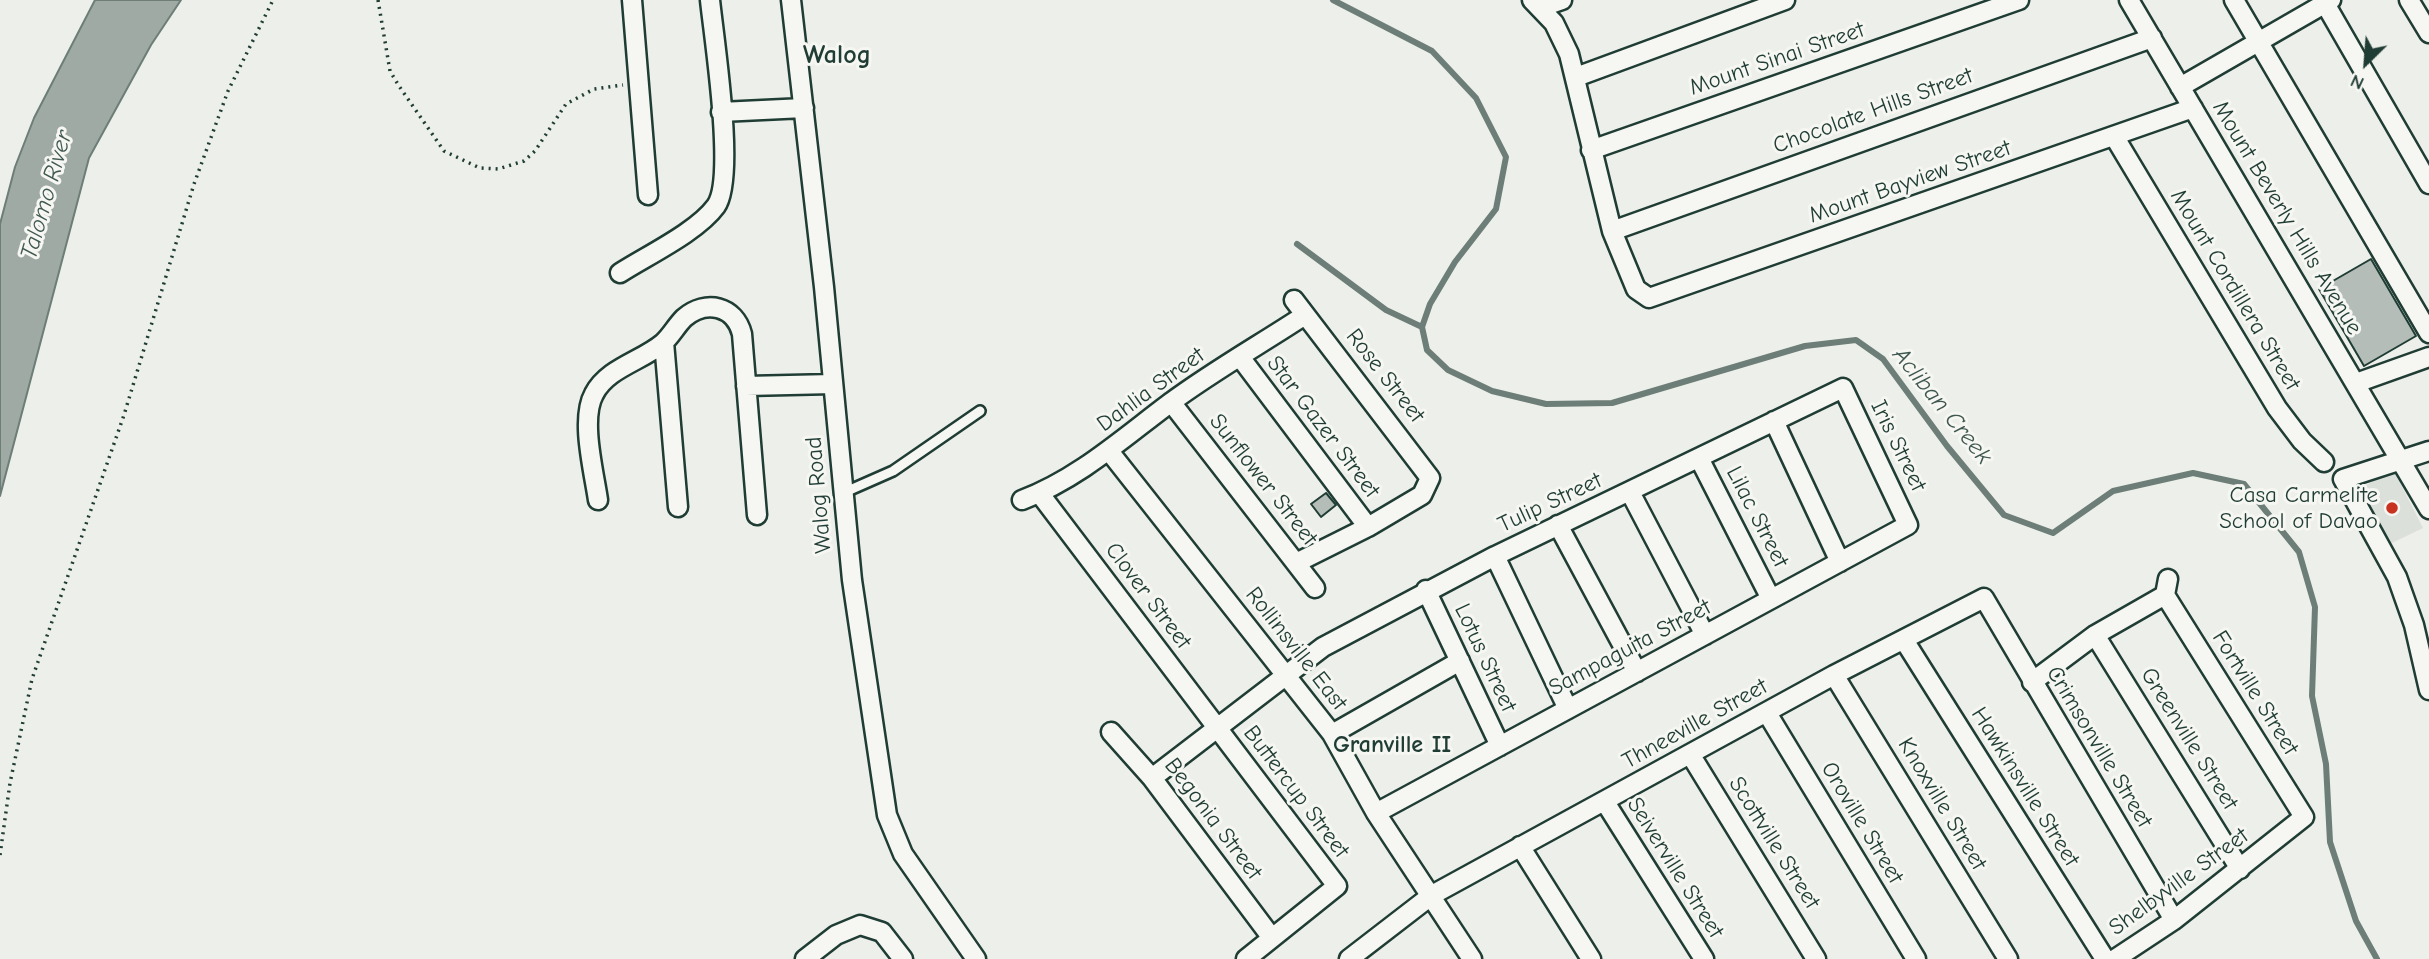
<!DOCTYPE html>
<html>
<head>
<meta charset="utf-8">
<style>
	body { margin:0 }
	#map { position:relative; width:2429px; height:959px; overflow:hidden; background:#edefea; font-family:"Comic Neue",sans-serif }
	canvas { display:block }
	.north { position:absolute; left:2331px; top:28px; width:70px; height:70px; -webkit-text-stroke:5px #f6f6f2; paint-order:stroke; rotate:205deg; font-size:19px; font-weight:700; line-height:28px; text-align:center; color:#1f3d34 }
	.north::after { content:''; display:block; margin:auto; width:24px; height:32px; background:#1f3d34; clip-path:polygon(50% 0,100% 100%,50% 72%,0 100%) }
</style>
</head>
<body>
<div id="map">
<canvas width="2429" height="959"></canvas>
<div class="north">N</div>
</div>
<script>
const context = document.querySelector('canvas').getContext('2d');
context.lineJoin = 'round';
function fill(path, color) { context.fillStyle = color; context.fill(path, 'evenodd'); }
function stroke(path, color, width, dash) { context.strokeStyle = color; context.lineWidth = width; context.lineCap = dash ? 'butt' : 'round'; context.setLineDash(dash || []); context.stroke(path); }
function label(font, color, halo, rows, align = 'center') {
  context.font = font + ' "Comic Neue",sans-serif'; context.lineWidth = 6; context.setLineDash([]); context.textBaseline = 'middle'; context.strokeStyle = halo; context.fillStyle = color; for (const [text, x, y, turn = 0] of rows) {
    context.save(); context.translate(x, y); context.rotate((+turn || 0) * Math.PI / 180); context.textAlign = isNaN(turn) ? turn : align; if (halo) context.strokeText(text, 0, 0); context.fillText(text, 0, 0); context.restore();
  }
}
const built = new Path2D(`
	M2394 471 2423 528 2390 544 2362 487Z`);
const water = new Path2D(`
	M95 0H181L151 45 89 158 0 496V224L15 167 34 118Z`);
const stream = new Path2D(`
	M1333 0 1432 51 1476 98 1506 157 1496 209 1455 262 1430 304 1422 327 1427 350 1448 370 1492 391 1546 404 1612 403 1805 346 1856 340 1883 359 1947 446 2004 515 2053 533 2113 491 2193 473 2244 484 2299 552 2315 607 2312 696 2326 764 2330 842 2356 921 2377 959
	M1297 244 1386 310 1422 327`);
const building = new Path2D(`
	M2371 259 2416 336 2364 366 2319 289Z
	M1326 493 1336 505 1321 517 1311 504Z`);
const path = new Path2D(`
	M378 0 390 71 399 86 444 151 480 168 498 169 524 161 535 151 566 104 594 89 623 85
	M0 855 10 783 32 679 124 415 194 184 228 91 273 0`);
const lane = new Path2D(`
	M843 493 893 471 980 411`);
const street = new Path2D(`
	M632 0 648 195
	M791 0 824 287 852 580 887 815 903 854 976 959
	M1532 0 1554 23 1569 54 1612 231 1636 289 1649 298 2193 108
	M2129 0 2429 509
	M2234 0 2429 333
	M2323 0 2429 184
	M2409 0 2429 33
	M1542 7 1562 0
	M1576 77 1785 0
	M2180 87 2331 0
	M721 112 804 108
	M2114 136 2277 408 2302 441 2324 462
	M1591 150 2019 0
	M1612 231 2152 38
	M620 273C648 255 697 232 716 206 736 178 714 39 710 0
	M1294 300 1430 478 1422 495 1368 527 1296 563
	M664 342 678 507
	M1240 357 1368 527
	M2356 383 2429 357
	M746 386 833 384
	M1171 402 1315 588
	M1774 421 1840 562
	M1109 451 1332 734 1376 813 1472 959
	M2429 451 2343 479 2397 577 2414 625 2429 690
	M1699 458 1771 599
	M1630 492 1705 635
	M1040 494 1337 886 1246 959
	M598 500C594 472 580 419 594 394 607 368 642 361 663 343 671 336 676 326 684 318 706 299 735 306 742 334L757 515
	M1022 500C1078 479 1123 438 1170 403 1213 371 1261 344 1305 315
	M1558 525 1637 672
	M1495 556 1568 709
	M1426 590 1500 746
	M2095 635 2240 869
	M1904 640 2105 959
	M1834 675 2008 959
	M2032 682 2095 635 2165 595 2168 579
	M1767 713 1916 959
	M1111 732 1152 778 1272 938
	M1332 734 1460 661
	M1690 754 1816 959
	M1152 778 1323 647 1495 556 1843 388 1908 525 1376 813
	M1605 802 1704 959
	M1520 846 1591 959
	M805 959 836 935 860 925 882 932 903 959
	M1349 959 1432 895 1834 675 1984 598 2174 920
	M2115 959 2174 920 2304 817 2165 595`);
const markers = [
	[2392,508,7,"#c8321e"]
];
const streetNames = [
	["Mount Sinai Street",1777,59,-19],
	["Chocolate Hills Street",1873,111,-20],
	["Mount Bayview Street",1910,182,-19],
	["Mount Beverly Hills Avenue",2287,218,59],
	["Mount Cordillera Street",2235,290,59],
	["Rose Street",1385,376,52],
	["Dahlia Street",1151,390,-36],
	["Star Gazer Street",1323,427,53],
	["Iris Street",1898,446,64],
	["Sunflower Street",1263,480,52],
	["Walog Road",819,495,-95],
	["Tulip Street",1550,503,-25],
	["Lilac Street",1757,517,63],
	["Clover Street",1148,596,53],
	["Sampaguita Street",1630,648,-28],
	["Rollinsville East",1296,649,52],
	["Lotus Street",1485,658,65],
	["Fortville Street",2255,693,58],
	["Thneeville Street",1695,724,-29],
	["Greenville Street",2189,739,58],
	["Crimsonville Street",2099,747,59],
	["Hawkinsville Street",2025,787,58],
	["Buttercup Street",1296,792,53],
	["Knoxville Street",1942,804,59],
	["Begonia Street",1213,819,53],
	["Oroville Street",1862,823,59],
	["Scottville Street",1774,843,58],
	["Seiverville Street",1675,868,58],
	["Shelbyville Street",2179,882,-36]
];
const poiNames = [
	["Casa Carmelite",2378,495],
	["School of Davao",2378,521]
];
const waterNames = [
	["Talomo River",47,195,-74],
	["Acliban Creek",1942,406,51]
];
const neighbourhoodNames = [
	["Granville II",1392,745]
];
const quarterNames = [
	["Walog",837,56]
];
fill(built, '#dce0db');
fill(water, '#9faaa4');
stroke(water, '#6c7e77', 2);
stroke(stream, '#6c7e77', 6);
fill(building, '#b4bdb8');
stroke(building, '#1f3d34', 2);
stroke(lane, '#1f3d34', 14);
stroke(street, '#1f3d34', 23);
stroke(path, '#1f3d34', 3.5, [2, 5]);
stroke(lane, '#f6f6f2', 9);
stroke(street, '#f6f6f2', 18);
for (const [x, y, r, color] of markers) { const dot = new Path2D(); dot.arc(x, y, r, 0, 2 * Math.PI); context.fillStyle = color; context.fill(dot); stroke(dot, '#f6f6f2', 2.5); }
label('23px', '#1f3d34', '#f6f6f2', streetNames);
label('23px', '#1f3d34', '#f6f6f2', poiNames, 'right');
label('italic 24px', '#3f5850', '#f6f6f2', waterNames);
label('bold 24px', '#1f3d34', '#f6f6f2', neighbourhoodNames);
label('bold 26px', '#1f3d34', '#f6f6f2', quarterNames);
</script>
</body>
</html>
